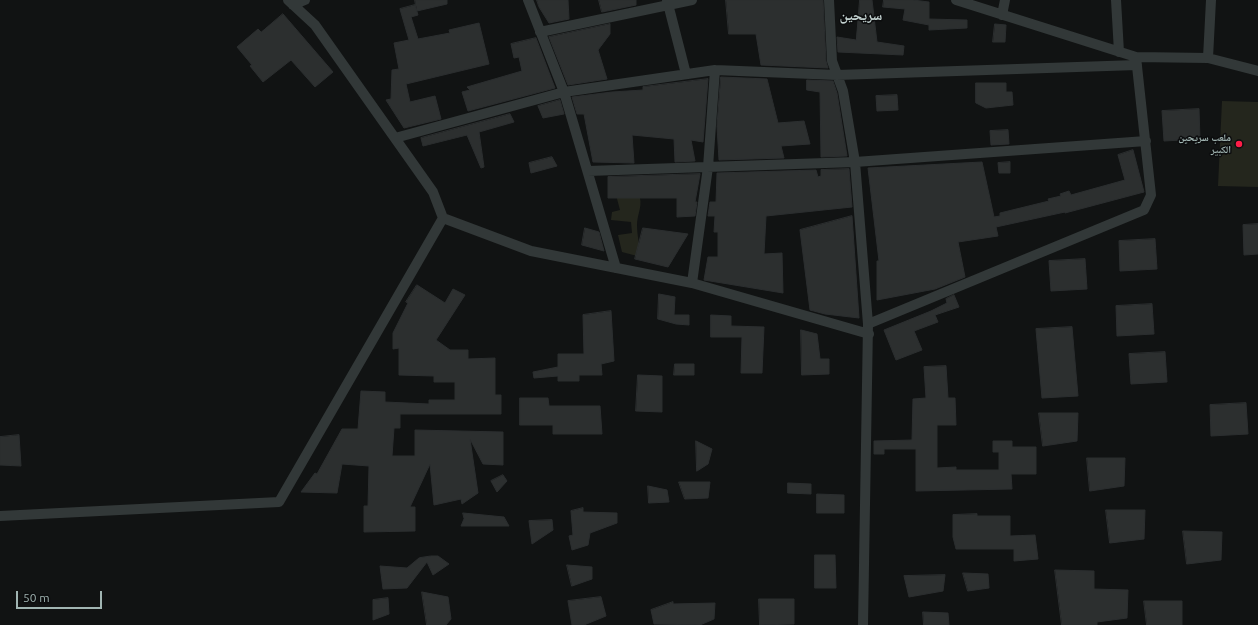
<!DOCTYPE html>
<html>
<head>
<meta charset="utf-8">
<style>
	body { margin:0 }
	#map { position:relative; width:1258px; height:625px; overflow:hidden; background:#111313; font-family:Ubuntu,sans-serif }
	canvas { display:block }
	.scale { position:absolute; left:16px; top:591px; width:86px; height:18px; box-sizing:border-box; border:2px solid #a1b5b2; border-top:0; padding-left:5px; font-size:12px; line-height:14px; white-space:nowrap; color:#a1b5b2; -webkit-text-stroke:3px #0c0d0e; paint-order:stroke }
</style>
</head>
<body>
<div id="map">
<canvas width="1258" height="625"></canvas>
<div class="scale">50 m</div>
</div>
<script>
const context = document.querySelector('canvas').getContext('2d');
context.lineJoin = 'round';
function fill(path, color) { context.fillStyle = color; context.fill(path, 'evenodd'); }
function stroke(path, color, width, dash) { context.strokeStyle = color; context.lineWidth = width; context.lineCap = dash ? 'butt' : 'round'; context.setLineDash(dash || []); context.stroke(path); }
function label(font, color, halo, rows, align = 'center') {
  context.font = font + ' Ubuntu,"Noto Naskh Arabic",sans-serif'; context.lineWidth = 3; context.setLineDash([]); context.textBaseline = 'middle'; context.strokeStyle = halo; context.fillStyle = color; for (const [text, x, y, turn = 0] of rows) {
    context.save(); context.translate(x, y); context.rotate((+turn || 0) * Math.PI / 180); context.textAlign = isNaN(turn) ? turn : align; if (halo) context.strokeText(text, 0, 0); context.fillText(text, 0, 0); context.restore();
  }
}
const green = new Path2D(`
	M1222 101 1258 102V187L1218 186Z
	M616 195 640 198C642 208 637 215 637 225 637 236 640 247 641 257L622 252 618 235 632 233 631 222 611 220 612 212 620 210Z`);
const building = new Path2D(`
	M415 0H447V4L417 11Z
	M537 0H568L569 19 549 23 539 7Z
	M599 0H636V5L602 12Z
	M726 0H823L826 61 828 68 761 65 756 34H729Z
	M860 0H872L877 42 904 46 903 55 838 52 837 37 856 40Z
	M884 0H913L929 2V19L967 20V28L929 30V25L903 20 905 9 883 7Z
	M415 5 418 15 411 17 418 39 450 33 449 30 479 23 489 64 406 84 410 102 435 96 441 119 404 128 386 100 391 99 392 70 399 69 394 43 409 40 400 9Z
	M283 14 333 72 315 87 291 60 263 82 250 66 252 65 237 47 258 29 261 32Z
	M610 24V34L598 50 607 79 568 85 549 37Z
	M995 24 1006 25 1005 42H993Z
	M536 38 555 88 468 111 462 92 470 90 467 87 522 71 519 57 514 58 511 44Z
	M721 77 767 79 778 123 804 121 810 144 781 146 784 158 719 160 717 126Z
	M708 79 703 142 691 140 695 161 675 162 674 139 632 135 634 163 593 162 584 114H577L572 97 612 92 643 90V87Z
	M807 80 833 81 837 93 847 156 821 157 820 92 807 90Z
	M976 83H1006V92H1012L1013 105 986 108 976 103Z
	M897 95 898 110 877 111 876 96Z
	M560 100 564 114 543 118 538 106Z
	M1199 109 1200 139 1164 141 1162 111Z
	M510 114 514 122 479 132 484 167 481 168 467 135 423 146 421 138Z
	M1008 130 1009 144 991 145 990 131Z
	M1133 150 1144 192 1065 213V212L996 227 998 236 958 242 965 277 935 289 877 300V261H879L868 168 982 162 994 217 1000 216V213L1049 201 1048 199 1061 196 1060 194 1069 191 1071 195 1125 180 1118 155Z
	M552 157 557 166 531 173 529 163Z
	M1010 162V173H999L998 163Z
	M849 169 852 207 766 216 764 254 782 253 783 293 704 280 708 257H718V232H714L715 216H708L710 202H716L717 173 816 170 818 177 821 176V170Z
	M700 174 695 202H697L695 216 677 217V198H608V177Z
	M852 216 859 318 825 314 810 310 800 230Z
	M1258 224V254L1244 255 1243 225Z
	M585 228 599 232 604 251 582 245Z
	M643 228 688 234 668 267 635 259Z
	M1155 239 1157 269 1120 271 1119 241Z
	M1085 259 1087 289 1051 291 1049 261Z
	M417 285 445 303 453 289 465 295 436 340 450 350H468V359L495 358V395H501V414H400V428H394L392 456H415V430L503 432V465L483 464 470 439 478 493 462 504 461 499 434 505 430 464 410 507H415V531L364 532V506H368L369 466 342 464 337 493 301 492 315 473 317 474 342 429H358L361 391 385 392V402L429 404V400H455V382H434V376L399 375V348L393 349V333L408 303 406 302Z
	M659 294 675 297 674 315H689V325L676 324 658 319Z
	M954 295 959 307 935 315 938 322 914 331 922 350 896 360 884 330 931 311 947 303 946 299Z
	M1152 304 1154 334 1117 336 1116 306Z
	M611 311 614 361 601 364 602 375H579V381H558V376L534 378 533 372 558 367V354H584L583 315Z
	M711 315 731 316V326L764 327 762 373H741L742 337H711Z
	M1072 327 1078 396 1042 398 1036 329Z
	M801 330 817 334 820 359H829V374L802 375Z
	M1165 352 1167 382 1131 384 1129 354Z
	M675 364H694V375H674Z
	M946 366 948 398H955L956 425H937V468L956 467V470H999V452H993V441H1012V447H1036V474H1011L1012 489 916 491V449H884V454H874V441L912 440 913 399 926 398 924 367Z
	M638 375 662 376V412L636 411Z
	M520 398H548L549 406H600L602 434H553V425H520Z
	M1246 403 1248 434 1211 436 1210 405Z
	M1039 413H1078L1077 441 1043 446Z
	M19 435 21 466 0 465V437Z
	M696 441 712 449 708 464 697 471Z
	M1087 458H1125L1124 486 1090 491Z
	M503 475 507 481 497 492 491 481Z
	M679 482H710L708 498 685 499Z
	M788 483 811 484V494L788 493Z
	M648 486 667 490 669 502 649 503Z
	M817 494 844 495V513H817Z
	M583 508V512L617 513V523L590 533 588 545 572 550 569 536 573 535 571 511Z
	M1106 510H1145L1144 539 1110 543Z
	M463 513 504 517 509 526H461L464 519Z
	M977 514V516H1010V536L1035 535 1038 559 1014 561V549H956L953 537V515Z
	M552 520 553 530 532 544 529 521Z
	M1183 531 1222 532 1221 560 1187 564Z
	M815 555H835L836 588H815Z
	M431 556H438L449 564 433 575 427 562 407 588 383 589 380 566 407 568 419 558Z
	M567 565 592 567V579L572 586Z
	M1055 570 1094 571V589L1128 590 1127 618 1097 622V625H1062Z
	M963 573 988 574 989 588 968 591Z
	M945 575 943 591 909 597 904 576Z
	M422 592 448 597 451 619 446 625H427Z
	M601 597 606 616 584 625H572L568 601Z
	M388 598 389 614 373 620V600Z
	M759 599H794V624L760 625Z
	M1144 601H1182V625H1147Z
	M673 602V604L715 603 714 619 700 625 654 624 651 610Z
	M923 612 948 613 949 625H924Z`);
const street = new Path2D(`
	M288 0 315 25 433 192 443 218 531 251 692 283 869 334
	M528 0 564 92 616 268
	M667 0 686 74
	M829 0 832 61 843 91 855 162 868 324
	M956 0 1136 57 1208 58 1258 71
	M1116 0 1119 52
	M293 5 305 0
	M1002 15 1005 0
	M540 32 692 0
	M1208 58 1211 0
	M395 138 564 92 715 70 837 75 1137 65
	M588 171 855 162 1146 141
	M692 283 708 167 715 70
	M0 516 279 502 443 218
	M863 625 868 324 1144 210 1151 195 1136 57`);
const markers = [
	[1239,144,4,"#ff1d47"]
];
const poiNames = [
	["ملعب سريحين",1231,138],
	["الكبير",1231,150]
];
const districtNames = [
	["سريحين",861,15]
];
fill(green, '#24261d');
fill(building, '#2c2f2f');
stroke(building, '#2b2e2f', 1);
stroke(street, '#323838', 10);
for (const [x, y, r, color] of markers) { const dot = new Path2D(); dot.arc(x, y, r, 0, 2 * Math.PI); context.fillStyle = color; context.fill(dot); stroke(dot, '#0c0d0e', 1.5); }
label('bold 10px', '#a1b5b2', '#0c0d0e', poiNames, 'right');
label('bold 14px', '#c2d1cf', '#0c0d0e', districtNames);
</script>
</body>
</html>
